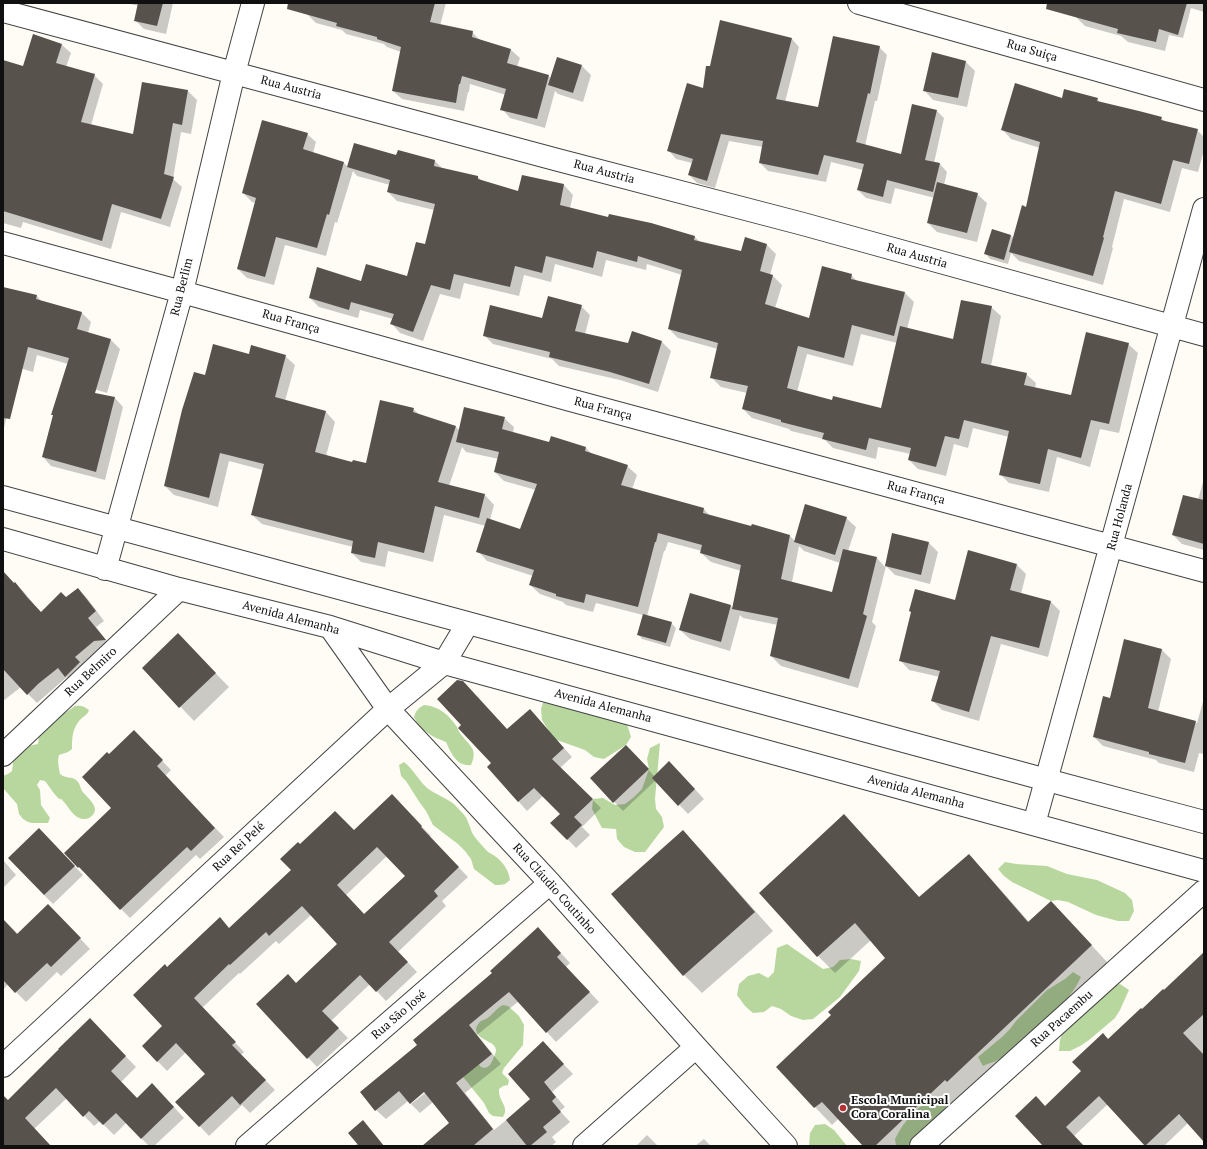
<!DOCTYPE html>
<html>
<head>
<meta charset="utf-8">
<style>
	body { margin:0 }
	#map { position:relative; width:1207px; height:1149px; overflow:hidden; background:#fefcf4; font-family:"PT Serif",serif }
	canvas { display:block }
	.frame { position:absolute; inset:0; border:4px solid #101010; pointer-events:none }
</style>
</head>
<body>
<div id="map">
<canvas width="1207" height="1149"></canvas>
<div class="frame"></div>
</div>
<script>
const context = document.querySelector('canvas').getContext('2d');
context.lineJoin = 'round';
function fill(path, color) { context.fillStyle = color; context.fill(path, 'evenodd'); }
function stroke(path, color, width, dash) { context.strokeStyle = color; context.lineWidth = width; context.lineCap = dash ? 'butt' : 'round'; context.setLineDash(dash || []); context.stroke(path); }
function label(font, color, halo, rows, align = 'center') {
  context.font = font + ' "PT Serif",serif'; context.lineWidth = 4; context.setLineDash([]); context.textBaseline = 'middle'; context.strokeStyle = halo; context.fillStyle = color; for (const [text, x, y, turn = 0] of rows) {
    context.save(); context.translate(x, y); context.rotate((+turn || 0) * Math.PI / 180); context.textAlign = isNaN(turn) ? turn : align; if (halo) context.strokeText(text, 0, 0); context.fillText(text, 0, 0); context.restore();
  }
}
const forest = new Path2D(`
	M544 699 626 721 631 737 626 745 604 759 594 757 585 750 554 739 542 720 541 709Z
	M424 705C439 706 449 715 457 727 458 729 458 731 460 733 468 745 479 748 471 765 457 767 451 753 446 742L434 737 420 728 414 717C416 711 418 708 424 705Z
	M75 706C81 705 84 706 89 710 87 716 82 717 79 721 72 730 72 739 72 749L68 752 59 755C57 761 59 768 60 774 66 779 71 776 76 780 80 783 80 787 82 791 87 798 104 809 89 818 85 820 81 819 77 817 71 813 68 806 63 801 60 797 62 801 58 798 54 794 49 786 45 781L40 780 37 785 40 790 41 805 50 818 48 823H32L28 822 23 819 19 814 17 804 3 788V776L8 774 12 771 14 755 28 746 38 744 40 728 55 713H65Z
	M660 743 655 799 656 809 662 817 664 827 645 852H635L624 847 617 839 616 829 602 828 592 809 593 799 603 798 615 805 625 804 634 797 642 789 649 769 647 759 650 748Z
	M404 762C413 769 418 779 426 787 435 795 446 797 455 805 459 810 466 815 468 822 470 826 471 832 474 836 478 841 483 847 488 852 491 854 494 855 496 857 503 862 509 871 510 880L505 884 500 885H495L474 869 471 859 465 851 458 844 446 835 433 825 426 811 420 803 406 781 401 776 399 765Z
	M1005 862 1016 864 1047 866 1067 874 1097 880 1125 893 1132 900 1134 911 1129 921H1118L1096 915 1068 902 1058 900 1051 901 1012 882 1004 876 998 869Z
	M787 944 823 969 833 967 840 960 851 959 861 961 859 971 840 997 813 1019 803 1020 791 1016 781 1009 772 1006 764 1012 753 1013 745 1006 737 995 739 984 748 976 759 973 768 978 774 972 777 948Z
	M1073 972 1081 977C1067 1006 1038 1030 1013 1049 1008 1053 1003 1057 998 1060 993 1063 988 1063 983 1066L978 1057 1002 1037 1010 1029 1016 1021 1047 990 1065 979Z
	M1120 984 1129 990 1120 1010 1115 1018 1089 1040 1080 1046 1070 1051H1059L1060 1040 1064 1029 1110 987Z
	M503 1005 508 1006 519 1016 524 1025 523 1045 504 1068 502 1073 509 1080 508 1085 503 1086 499 1089C498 1102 510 1106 503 1117L493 1116 489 1113 484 1103 460 1073 474 1058 481 1067 485 1068C490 1066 491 1064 493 1059 505 1039 477 1044 476 1029 476 1028 478 1024 479 1023 481 1020 484 1020 486 1019 493 1015 496 1008 503 1005Z
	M940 1097 948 1100 945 1110 923 1133 907 1146H896L895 1139C901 1127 911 1112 923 1105 928 1102 934 1100 940 1097Z
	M825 1124 834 1130 847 1146H809L810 1133 815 1125Z`);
const shadow = new Path2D(`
	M126 3H173L166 34 144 29 135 20 139 6Z
	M307 3H446L440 26 472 32 481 41 511 50 520 58 517 67 548 76 551 78 582 66 591 75 583 102 558 94 555 91 545 128 510 118 502 109 506 95 470 84 469 92H468L464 111 402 99 393 91 401 52 387 47 384 44 346 34 342 30 316 23 307 14Z
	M1080 3H1204V12L1191 8 1183 38 1169 35 1165 51 1128 42 1121 36 1085 26 1076 17Z
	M792 39 799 47 785 102 819 109 879 47 887 55 877 101H875L865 146 901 156 937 111 944 118 934 163 940 164 947 172 944 185 977 194 987 203 977 242 937 232 928 223 935 198 895 188 891 204 866 198 858 190 863 170 831 162 826 182 768 171 760 163 763 147 729 141 715 188 697 183 689 175 692 163 676 159 669 151 703 89 711 67Z
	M62 45 71 53 66 67 94 75 103 84 91 125 134 136 143 83 188 91 197 100 191 134 181 132 173 179 182 187 170 227 121 212 111 249 23 222 21 228 3 223V61L23 67Z
	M965 61 975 71 967 107 933 100 924 90Z
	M1063 99H1097L1101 103 1161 118 1165 122 1197 130 1204 137V150L1198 172 1182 168 1170 212 1124 199 1112 247 1113 248 1103 285 1019 261 1011 253 1008 264 990 259 986 254 1011 236 1014 238 1027 208 1040 148 1011 139 1002 129Z
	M307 134 316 142 313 153 344 163 348 167 397 156 398 152 435 161 443 169 478 177 482 181 519 192 522 176 564 185 573 195 570 208 609 219 651 223 695 237 701 243 742 252 746 239 767 245 776 254 770 275H772L782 285 775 308 810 319 851 275 858 282 905 293 914 302 907 329 954 340 991 307 1001 316 991 366 1026 374 1036 383 1035 388 1071 396 1128 344 1138 353 1119 433 1100 429 1090 467 1057 457 1049 492 1009 483 1000 474 1009 437 973 428 968 448 954 444 946 476 918 469 909 460 911 454 878 447 876 459 833 448 824 439 791 431 789 429 752 418 743 409 747 393 721 387 712 378 718 349 678 338 669 329 682 275 647 264 646 270 606 260 602 277 555 264 551 282 524 275 519 296 464 283 460 299 440 294 423 341 400 333 391 323 393 319 360 310 358 318 319 307 310 298 362 282 408 277 426 245 434 210 397 201 388 192 390 185 357 176 353 171 337 223 335 222 326 256 285 245 274 285 247 278 238 269 256 203 252 202 243 193ZM861 334 897 343 882 409 833 402 797 392 807 354 853 366Z
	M3 288 37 296 42 302 82 313 91 322 88 333 111 340 120 349 107 393 74 383 68 364 37 355 33 372 3 363Z
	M581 306 590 315 585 334 629 345 632 332 662 342 671 351 658 392 620 380 559 366 552 359 493 344 484 335 542 319Z
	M250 355 285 356 295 365 285 401 326 412 335 422 326 456 353 464H366L413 409 420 415 456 427 460 431 504 418 514 427 513 433 550 443 585 447 593 455 627 466 637 475 632 489 704 509 710 516 752 528 753 526 790 536 795 541 846 518 856 527 848 551 877 558 885 567 893 534 929 543 938 552 930 584 895 575 886 566 872 622 876 626 858 688 781 666 771 656 778 625 743 618 740 615 730 651 690 639 680 630 690 594 731 606 733 609 741 571 711 562 701 553 702 551 668 542 665 551H664L647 616 671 623 676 628 670 647 642 639 638 634 643 615 596 603 593 612 566 605 563 602 540 594 530 585 533 576 487 561 478 551 486 526 444 515 433 562 388 551 385 567 361 562 352 553 353 547 262 524 252 515 263 470 229 461 218 507 174 495 165 486 205 376ZM462 447 466 452 499 459 495 472 504 481 536 490 520 530 490 520 494 505 485 495 449 486ZM799 546 804 551 840 563 833 594 792 582Z
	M80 391 115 398 123 407 105 480 51 466 43 457Z
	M3 392 11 399 3 432Z
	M1204 478V550L1182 544 1173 535 1198 500Z
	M969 552 1017 565 1026 574 1021 594 1051 602 1060 611 1048 657 1001 644 979 721 942 710 933 701 940 677 909 670 900 660 956 601Z
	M15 583 24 592 41 613 66 598 78 589 87 598 104 621 96 627 110 645 74 685 67 677 37 703 21 687 3 701V592Z
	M1125 641 1162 650 1171 659 1158 712 1197 723 1204 698V754L1199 753 1194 772 1159 763 1156 760 1103 746 1094 737 1110 699Z
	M192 649 229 687 194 721 144 668Z
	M530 710 572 757 560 768 601 808 582 827 590 835 576 848 552 823 561 814 543 796 527 811 488 767 492 763 507 730Z
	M143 741 171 770 165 776 224 837 200 859 196 855 130 918 79 867 112 808 109 756Z
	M635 755 655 777 679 772 704 799 688 814 656 780 623 811 591 778Z
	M401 805 431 836 429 837 468 877 442 901 446 906 398 952 417 972 386 1001 370 984 331 1021 348 1038 317 1067 257 1004 296 984 339 944 311 915 279 944 276 941 240 974 239 973 202 1008 244 1052 241 1055 275 1090 250 1113 242 1105 209 1136 177 1102 206 1074 186 1052 167 1071 143 1046 164 1026 167 968 230 929 292 870 300 845 354 832ZM387 856 406 876 365 915 346 895Z
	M844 816 861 833 920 898 969 855 985 872 1029 922 1067 919 1108 963 910 1146H864L839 1118 832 1125 777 1067 832 1015 886 958 871 940 835 973 818 956 760 893Z
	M683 831 701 850 773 931 702 993 684 975Z
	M48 839 83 875 53 904 44 895Z
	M3 860 16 875 3 888Z
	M58 915 90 949 61 976 57 972 26 1002 8 984 3 990V919L18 934Z
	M538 928 570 963 566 967 599 1002 556 1042 519 1001 477 1035 501 1064 465 1093 494 1130 532 1099 552 1052 573 1074 552 1092 565 1107 560 1111 570 1122 552 1137 556 1142 551 1146H423L451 1124 433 1102 420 1113 411 1104 429 1090 428 1088 408 1101 386 1119 376 1110 418 1045 493 973Z
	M1204 953V1141L1188 1123 1164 1146H1146L1108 1104 1074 1136 1083 1146H1045L1046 1107 1083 1071 1108 1040Z
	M100 1030 136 1067 121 1082 137 1099 162 1094 184 1118 154 1146H149L126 1123 114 1135 100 1121 94 1126 67 1098 34 1129 51 1146H3V1099L8 1101Z
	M372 1131 384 1146H354L358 1143Z
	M647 1135 658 1146H636Z
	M704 1139 711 1146H695Z`);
const building = new Path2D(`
	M138 3H163L157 26 134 21Z
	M288 3H435L430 22 473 31 472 37 511 49 507 63 549 75 537 119 500 110 506 89 462 76 460 84H459L456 103 392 91 401 47 377 39V37L336 26 337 23 287 9Z
	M1047 3H1187L1178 35 1159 29 1156 42 1117 33 1118 29 1046 9Z
	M720 20 792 38 776 99 818 107 833 36 880 46 870 94 868 93 856 142 901 154 912 104 937 110 925 160 940 163 933 192 887 180 883 197 857 190 864 164 824 155 818 175 759 163 763 141 721 134 707 181 688 175 693 159 667 151 687 83 703 88 706 66H710Z
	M33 34 62 44 56 63 95 74 81 122 133 134 142 82 188 90 182 125 173 123 164 174 174 177 161 219 112 204 102 241 3 211V60L23 66Z
	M932 52 966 61 958 98 923 91Z
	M557 57 582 65 573 93 548 85Z
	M1015 83 1062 98 1064 89 1098 98 1097 101 1139 111 1162 117 1161 120 1198 129 1189 164 1173 160 1161 204 1115 191 1103 237 1104 238 1093 276 1009 252 1022 205 1026 207 1040 142 1001 130Z
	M262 120 308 133 303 149 344 162 329 215 327 214 317 248 276 237 265 277 237 269 256 198 242 193Z
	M354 143 396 155 398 150 435 160 434 166 478 176V179L518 191 522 175 564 184 560 205 608 217 609 214 651 223 695 236 694 240 741 251 745 237 767 244 760 271 773 275 765 304 809 318 822 266 852 274 851 279 905 292 894 336 852 325 844 358 798 346 787 388 832 400 833 396 881 408 900 326 953 339 961 300 992 306 981 363 1027 373 1024 385 1071 395 1086 332 1129 343 1109 424 1091 420 1081 458 1048 449 1040 484 999 475 1009 431 964 420 959 439 945 436 936 467 908 460 911 448 869 438 866 450 822 439 824 433 781 422V420L742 409 748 386 710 378 718 343 668 329 682 270 638 256 637 262 597 251 593 268 546 256 542 273 515 266 510 287 454 274 450 290 431 285 413 332 390 324 394 314 351 302 349 310 309 298 317 267 361 281 366 264 407 276 416 242 425 244 435 204 387 192 390 180 347 167Z
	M937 182 978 193 967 233 927 223Z
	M992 229 1011 235 1004 260 984 254Z
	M3 287 37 295 36 299 82 312 77 329 111 339 95 393 115 397 96 472 42 457 53 415H51L69 358 28 347 10 419 3 418Z
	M548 296 582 305 575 331 628 343 632 331 662 341 649 384 610 372 549 357 550 352 483 336 490 305 542 318Z
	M213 344 249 354 251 345 286 355 275 397 326 411 315 452 352 462 353 460 366 463 380 400 414 408 413 412 456 426 438 482 485 494 479 518 435 506 424 553 378 542 375 558 351 553 353 541 251 515 264 464 220 453 209 498 164 486 182 410 194 372 205 375Z
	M464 407 505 417 502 429 549 442 551 436 586 447 585 451 628 465 621 485 704 508 703 513 751 526 752 524 790 535 781 579 832 592 843 549 877 557 863 614 867 616 849 679 770 656 778 618 732 609 741 565 700 553 702 545 658 533 656 542H655L638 607 586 594 584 603 556 596V594L529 585 534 570 476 552 487 518 520 529 537 484 494 472 499 452 456 442Z
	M1183 495 1204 500V544L1172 535Z
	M805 504 847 517 835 555 794 542Z
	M892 533 929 542 921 575 885 566Z
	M968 550 1017 564 1010 590 1051 601 1039 648 991 636 969 712 931 701 940 671 899 661 911 612 909 611 915 589 955 600Z
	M3 571 14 583 15 582 27 597 41 612 61 592 66 597 78 588 96 611 88 618 106 640 94 641 75 657 80 662 65 677 58 668 38 684 27 695 3 669Z
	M690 593 731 605 721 642 679 630Z
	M643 614 672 622 666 643 637 635Z
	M178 633 216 673 179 708 142 668Z
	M1124 639 1162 649 1148 708 1196 721 1185 763 1149 754V752L1093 737 1103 696 1110 698Z
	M457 680 463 681 507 729 530 709 564 748 552 759 593 799 574 817 582 825 567 840 550 823 560 814 534 788 518 802 487 767 491 763 458 728 461 725 437 699Z
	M134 730 163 760 157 766 215 828 191 851 187 847 120 910 79 867 78 868 64 853 111 808 82 777 107 752 109 754Z
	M626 745 649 769 613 803 590 778Z
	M669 761 695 789 678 806 652 778Z
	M392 794 422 826 421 827 459 867 434 891 438 896 389 942 408 962 376 992 360 975 322 1011 339 1028 307 1059 256 1004 288 974 296 983 337 944 302 906 269 936 266 932 230 965 229 964 194 998 236 1042 232 1045 266 1080 240 1105 232 1096 199 1127 175 1102 205 1074 176 1043 157 1062 142 1046 162 1026 133 995 165 964 167 967 220 917 229 928 291 870 280 859 298 842 300 844 335 811 354 830ZM377 847 405 876 364 914 337 885Z
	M844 814 919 897 969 854 1028 922 1051 901 1092 945 947 1082 945 1080 875 1146H863L822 1102 814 1108 776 1067 831 1015 828 1012 885 958 855 923 817 957 759 893Z
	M39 828 75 866 44 895 8 858Z
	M683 830 755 912 683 976 611 894Z
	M48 904 81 938 51 967 47 963 15 993 3 980V919L17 934Z
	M538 927 561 953 557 957 590 992 546 1033 509 992 469 1025 492 1054 456 1083 493 1129 473 1146H422L449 1123 424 1092 410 1104 399 1091 375 1111 360 1092 417 1045 413 1040 492 973 490 971Z
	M1204 952V1014L1183 1033 1204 1055V1142L1179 1114 1145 1146 1099 1096 1066 1127 1084 1146H1043L1015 1116 1036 1096 1045 1106 1081 1071 1072 1062 1103 1033 1108 1039 1141 1008 1142 1009 1163 989 1164 990Z
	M90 1018 126 1056 111 1071 137 1098 152 1083 174 1107 141 1139 116 1113 103 1125 89 1111 83 1117 56 1088 25 1118 51 1146H3V1095L8 1100 59 1049H58Z
	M543 1041 564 1064 544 1082 556 1097 552 1101 561 1112 543 1127 547 1132 530 1146H527L506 1120 530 1099 508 1074Z
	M363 1120 384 1146H359L348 1133Z`);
const minor = new Path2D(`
	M859 3 1204 100
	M3 11 558 160 803 224 1204 335
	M3 243 182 292 570 400 1204 571
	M3 497 1047 780 1204 822
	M3 539 179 589 330 627 444 663 1204 871
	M105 569 182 292 234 73 253 3
	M330 627 388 709 550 883 696 1047 786 1146
	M3 755 179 589
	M1034 824 1204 209
	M3 1066 388 709 444 663 468 623
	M247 1146 550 883
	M584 1146 696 1047
	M921 1146 1204 891`);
const markers = [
	[843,1108,4,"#b83036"]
];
const streetNames = [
	["Rua Suiça",1032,51,16],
	["Rua Austria",291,88,15],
	["Rua Austria",604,172,15],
	["Rua Austria",917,256,16],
	["Rua Berlim",182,287,-76],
	["Rua França",291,322,16],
	["Rua França",603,409,15],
	["Rua França",916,493,15],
	["Rua Holanda",1120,517,-75],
	["Avenida Alemanha",291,618,15],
	["Rua Belmiro",91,672,-43],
	["Avenida Alemanha",603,706,15],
	["Avenida Alemanha",916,792,15],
	["Rua Rei Pelé",239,847,-43],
	["Rua Cláudio Coutinho",554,889,48],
	["Rua São José",399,1015,-41],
	["Rua Pacaembu",1062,1019,-42]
];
const poiNames = [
	["Escola Municipal",851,1101],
	["Cora Coralina",851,1115]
];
fill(forest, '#b8d79f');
fill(shadow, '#0003');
fill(building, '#58524d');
stroke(minor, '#434343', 24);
stroke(minor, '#fff', 22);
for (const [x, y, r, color] of markers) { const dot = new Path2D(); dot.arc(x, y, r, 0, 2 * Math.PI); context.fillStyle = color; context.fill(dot); stroke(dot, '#fff', 1.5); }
label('12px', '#101010', '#fff', streetNames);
label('bold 12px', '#101010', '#fff', poiNames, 'left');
</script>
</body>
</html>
